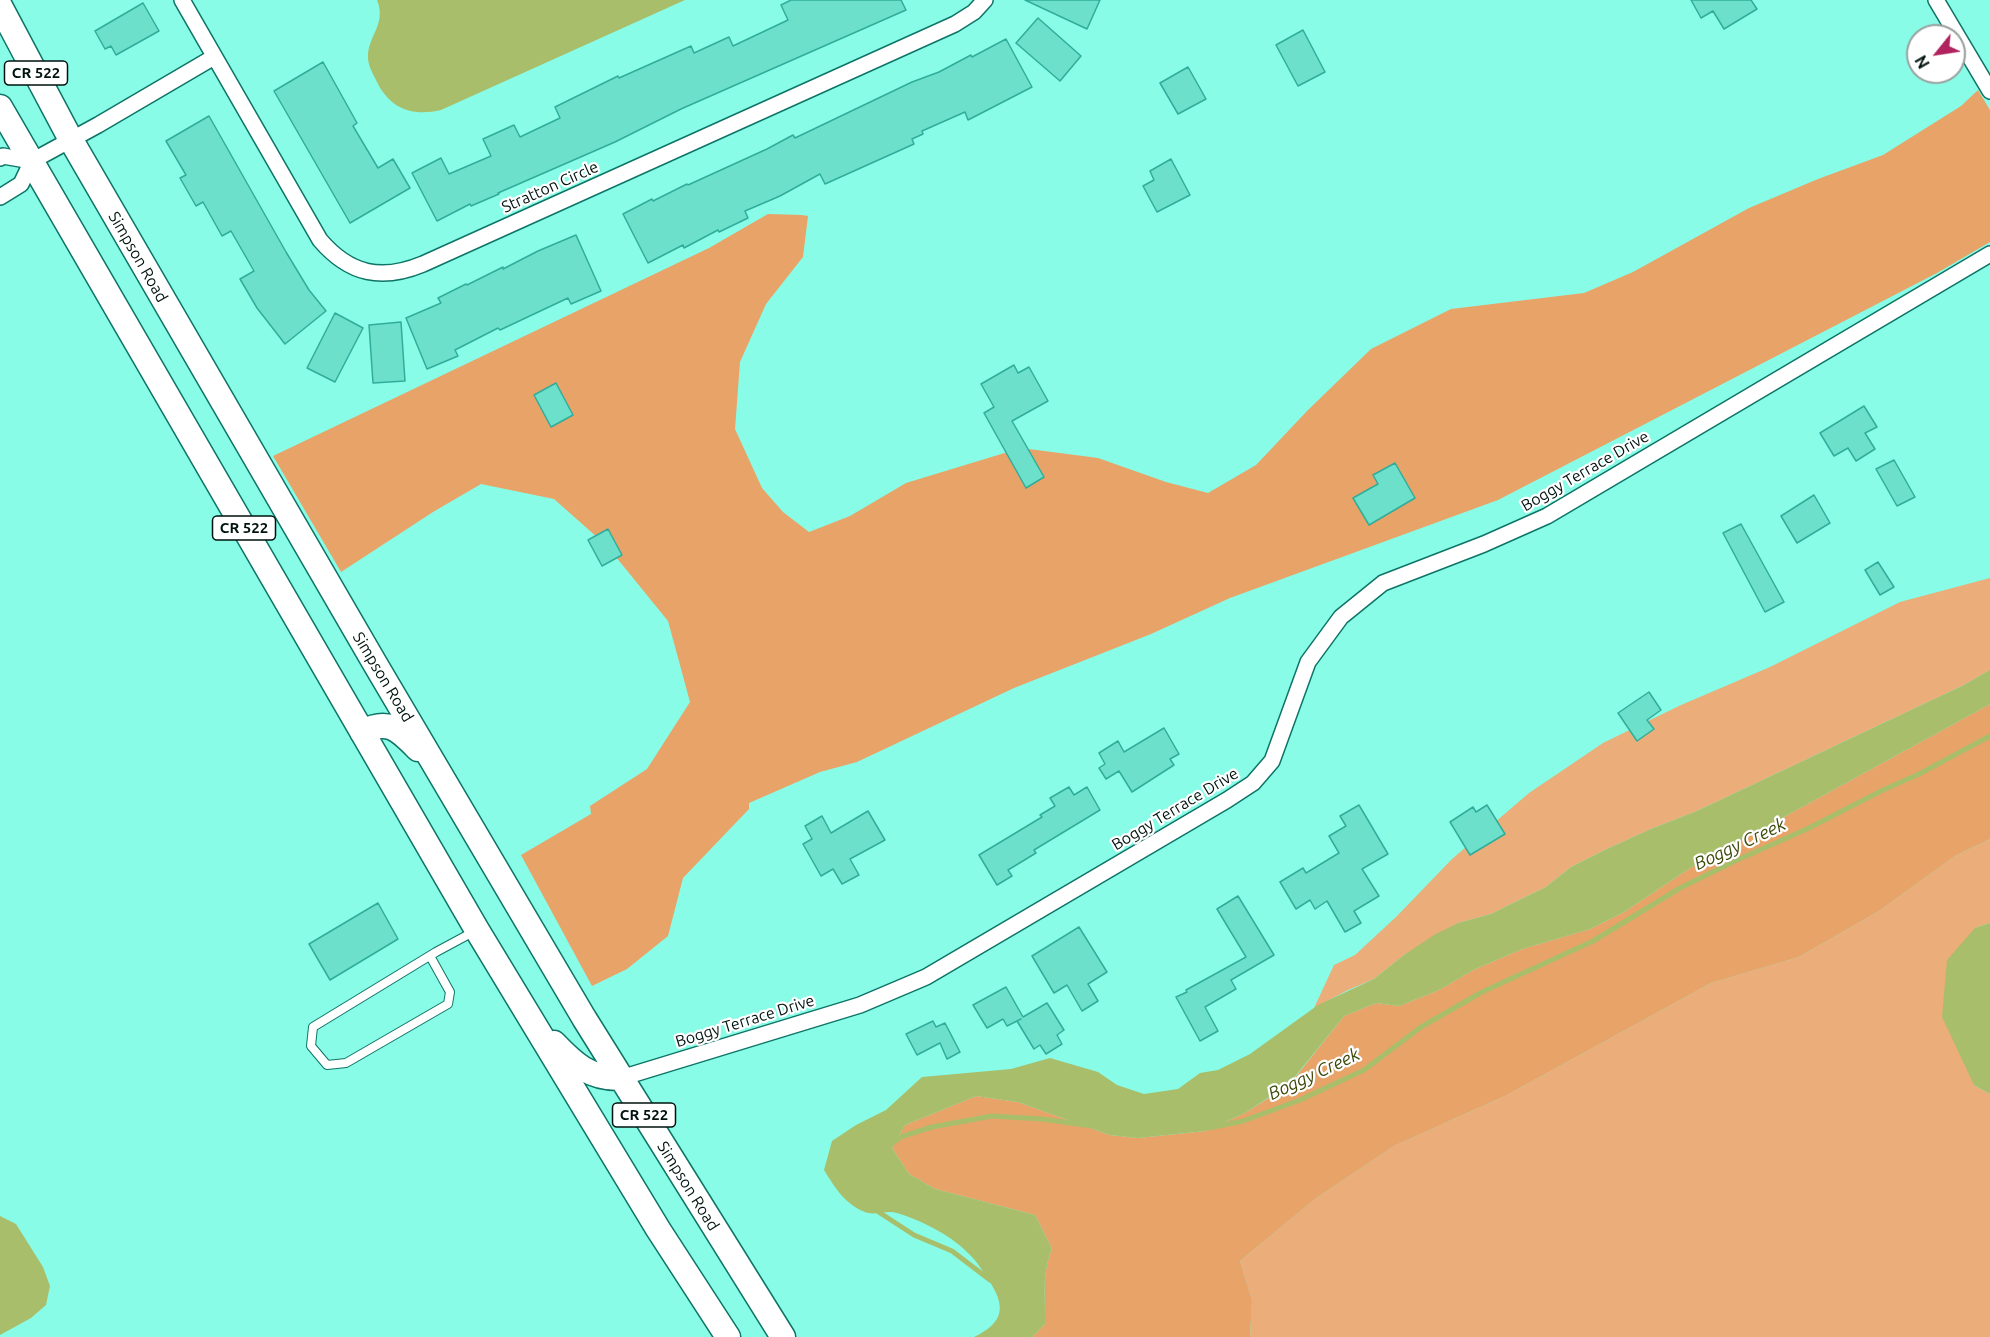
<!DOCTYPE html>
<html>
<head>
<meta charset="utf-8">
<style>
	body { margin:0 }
	#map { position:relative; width:1990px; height:1337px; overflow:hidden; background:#89fce7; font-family:Ubuntu,sans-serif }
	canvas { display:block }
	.north { position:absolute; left:1906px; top:24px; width:60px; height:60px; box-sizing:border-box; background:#fff; border:2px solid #99a19f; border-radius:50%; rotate:240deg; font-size:16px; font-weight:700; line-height:24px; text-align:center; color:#00130f }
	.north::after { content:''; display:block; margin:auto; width:21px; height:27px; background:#b0235f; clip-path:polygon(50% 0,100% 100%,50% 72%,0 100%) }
</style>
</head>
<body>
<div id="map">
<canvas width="1990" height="1337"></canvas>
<div class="north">N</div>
</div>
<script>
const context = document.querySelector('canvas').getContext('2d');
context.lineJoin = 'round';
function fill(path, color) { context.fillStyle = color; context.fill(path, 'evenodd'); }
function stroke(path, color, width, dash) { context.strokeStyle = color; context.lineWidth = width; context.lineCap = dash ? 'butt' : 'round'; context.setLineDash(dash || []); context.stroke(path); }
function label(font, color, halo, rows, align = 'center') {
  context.font = font + ' Ubuntu,sans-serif'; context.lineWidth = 4.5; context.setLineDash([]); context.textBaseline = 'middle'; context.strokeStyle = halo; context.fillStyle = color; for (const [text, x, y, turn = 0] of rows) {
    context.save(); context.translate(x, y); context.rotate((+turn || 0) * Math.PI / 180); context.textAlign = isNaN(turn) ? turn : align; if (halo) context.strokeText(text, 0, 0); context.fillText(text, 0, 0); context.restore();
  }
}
const green = new Path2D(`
	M1990 578V670L1964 685 1697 811 1651 829 1607 849 1571 867 1546 887 1491 914 1458 923 1404 955 1374 979 1348 990 1314 1008 1334 965 1355 955 1397 916 1452 859 1529 793 1603 743 1681 705 1770 667 1900 602Z
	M1990 839V923L1975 928 1974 1085 1990 1094V1337H1250L1252 1300 1240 1261 1315 1199 1394 1146 1507 1095 1711 983 1799 957 1879 911 1955 856Z`);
const forest = new Path2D(`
	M1978 90 1990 110V242L1937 273 1498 500 1230 598 1151 634 1014 688 857 762 820 772 749 803V809L683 878 668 936 627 969 592 986 521 855 591 814 590 806 647 769 690 702 668 621 607 546 554 499 481 484 433 512 341 572 273 456 709 248 768 214 802 215 808 216 803 257 766 304 740 362 735 429 762 488 783 512 809 532 850 516 906 483 1021 448 1098 458 1166 482 1208 493 1256 465 1307 411 1371 349 1451 309 1584 293 1633 272 1749 208 1818 179 1883 155 1961 106Z
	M1990 704V839L1955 856 1879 911 1799 957 1711 983 1507 1095 1394 1146 1315 1199 1240 1261 1252 1300 1250 1337H1032L1045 1324C1046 1297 1041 1275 1052 1249L1035 1215 935 1189 909 1174 892 1148 905 1125 976 1096 1018 1102 1110 1135 1138 1138 1205 1131 1245 1113 1289 1085 1344 1016 1376 1003 1399 1006 1439 990 1473 970 1522 949 1590 929 1624 912 1687 870Z`);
const water = new Path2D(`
	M377 0H685L441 110C411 117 389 108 376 80 373 74 368 65 368 58 367 36 387 25 377 0Z
	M1990 670V704L1687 870 1624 912 1590 929 1522 949 1473 970 1439 990 1399 1006 1376 1003 1344 1016 1289 1084 1245 1113 1205 1131 1138 1138 1110 1135 1018 1102 976 1096 905 1125 892 1148 909 1174 935 1189 1035 1215 1052 1249C1041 1275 1046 1297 1045 1324L1032 1337H974C1005 1322 1006 1306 988 1279 983 1272 978 1263 972 1257 953 1236 923 1221 897 1213 887 1210 874 1216 865 1212 845 1204 835 1188 824 1170L832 1141 856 1125 886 1110 922 1077 1011 1069 1050 1058 1098 1072 1117 1085 1144 1094 1178 1089 1200 1073 1218 1070 1250 1054 1318 1005 1374 979 1404 955 1434 935 1458 923 1491 914 1546 887 1571 867 1607 849 1651 829 1697 811 1964 685Z
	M1990 923V1094L1974 1085 1942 1017 1947 960 1975 928Z
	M0 1216 16 1224 43 1267 50 1286 46 1305 31 1318 0 1335Z`);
const stream = new Path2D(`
	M1209 1128 1243 1121 1300 1100 1364 1070 1421 1027 1482 992 1593 941 1680 888 1735 861 1809 828 1881 791 1919 774 1990 736
	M891 1144 903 1136 932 1127 992 1116 1042 1119 1092 1126
	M874 1209 914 1235 952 1251 990 1280`);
const building = new Path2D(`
	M791 0H901L906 10 681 109 615 142 498 193 499 194 471 206 470 204 437 221 412 173 441 158 449 174 491 156 483 139 514 125 520 137 560 118 555 107 618 76 619 78 691 46 694 53 729 37 733 46 788 20 781 5Z
	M1025 0H1100L1087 29Z
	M1691 0H1751L1757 9 1724 29 1713 11 1701 18Z
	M143 3 159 31 116 55 111 46 105 49 95 31Z
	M1038 18 1081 56 1060 81 1016 43Z
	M1303 30 1325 72 1298 86 1276 45Z
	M1006 39 1032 87 968 120 965 112 922 131 923 134 912 139 914 144 825 184 820 174 780 196 745 211 748 218 719 232 718 230 684 248 683 245 648 263 623 214 652 199 653 201 687 184 688 185 767 149 793 135 795 138 912 82 939 72 971 55 972 57Z
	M323 62 357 123 353 126 378 168 393 159 410 188 350 223 274 91Z
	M1188 67 1206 99 1178 114 1160 83Z
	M209 116 286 252 309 290 326 311 285 344 257 308 240 279 254 271 231 231 222 236 203 202 196 206 180 178 186 175 166 141Z
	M1171 159 1190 195 1157 212 1143 186 1154 180 1150 171Z
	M576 235 601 291 571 304 568 298 500 330 498 328 455 350 458 356 427 369 406 318 441 303 438 298 466 284 467 285 503 267V269L538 251Z
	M335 313 363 328 335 382 307 368Z
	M401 322 405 381 373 383 369 325Z
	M1014 365 1018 373 1029 367 1048 401 1012 421 1044 477 1026 488 984 413 994 407 981 384Z
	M556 383 573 415 551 427 534 395Z
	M1864 406 1877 427 1865 433 1875 449 1856 461 1848 448 1834 456 1820 433Z
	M1894 460 1915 497 1897 506 1876 469Z
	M1395 463 1415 498 1369 525 1353 498 1378 484 1373 475Z
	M1814 495 1830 523 1797 543 1781 516Z
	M1741 524 1784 602 1765 612 1723 533Z
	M608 529 622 555 602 566 588 540Z
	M1878 562 1894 587 1880 595 1865 570Z
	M1649 692 1661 710 1647 720 1654 729 1637 741 1618 713Z
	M1164 728 1179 754 1170 759 1174 765 1132 792 1119 771 1106 779 1099 768 1105 764 1099 753 1118 741 1124 752Z
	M1069 787 1074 795 1087 787 1100 810 1034 850 1036 853 1008 870 1012 876 997 885 979 855 1042 817 1040 815 1055 806 1050 798Z
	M1359 805 1388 854 1362 869 1379 896 1354 911 1361 923 1345 932 1327 901 1315 909 1310 900 1296 909 1280 882 1303 868 1306 873 1339 853 1329 836 1346 826 1340 816Z
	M1487 805 1505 834 1470 855 1450 822 1473 807 1476 812Z
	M868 811 885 840 850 859 859 875 842 884 833 869 821 876 803 844 812 839 805 826 822 816 831 833Z
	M1238 896 1274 955 1231 980 1236 989 1205 1007 1218 1031 1200 1041 1176 997 1187 992 1186 990 1246 957 1217 909Z
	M378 903 398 939 330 980 309 944Z
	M1079 927 1107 972 1088 984 1098 1001 1082 1011 1067 985 1054 993 1032 956Z
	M1006 987 1023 1017 1047 1003 1064 1030 1057 1035 1062 1044 1046 1054 1040 1045 1034 1049 1017 1021 1021 1019 1007 1026 1003 1019 987 1028 973 1005Z
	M933 1021 936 1027 945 1023 960 1052 947 1059 940 1043 917 1055 906 1034Z`);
const service = new Path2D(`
	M430 956 450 992 448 1004 346 1063 327 1065 311 1046 313 1027 436 952 475 931`);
const minor = new Path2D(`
	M182 0 320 240C350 275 382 281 423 264L955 24 974 12 985 0
	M1936 0 1990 91
	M0 158 3 156 32 161
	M32 161 98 125 214 57
	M0 197 21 184 32 161
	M621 1078 860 1005 926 977 1227 800 1253 783 1272 761 1308 662 1341 617 1383 583 1484 544 1547 516 1990 254`);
const primary = new Path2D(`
	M0 6 71 140 374 662 584 1018 783 1337
	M0 107 477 930 658 1229 728 1337
	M362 732C389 718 399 730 418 749
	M554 1043C574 1064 590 1079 621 1078`);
const shields = [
	[36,73,63],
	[244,528,63],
	[644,1115,63]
];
const shieldNames = [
	["CR 522",36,73],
	["CR 522",244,528],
	["CR 522",644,1115]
];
const streetNames = [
	["Stratton Circle",550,187,-24],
	["Simpson Road",138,257,60],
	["Boggy Terrace Drive",1585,471,-30],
	["Simpson Road",383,677,59],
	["Boggy Terrace Drive",1175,809,-31],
	["Boggy Terrace Drive",745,1021,-17],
	["Simpson Road",688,1186,58]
];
const waterNames = [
	["Boggy Creek",1740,844,-25],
	["Boggy Creek",1314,1074,-25]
];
fill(green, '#ebad79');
fill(forest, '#e8a368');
fill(water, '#a8be6a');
stroke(stream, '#a8be6a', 5);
fill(building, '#6de0cc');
stroke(building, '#30ad9a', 1.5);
stroke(service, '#0d7466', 10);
stroke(minor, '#0d7466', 18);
stroke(primary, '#0d7466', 27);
stroke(service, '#fff', 8);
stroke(minor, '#fff', 15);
stroke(primary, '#fff', 24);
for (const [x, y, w] of shields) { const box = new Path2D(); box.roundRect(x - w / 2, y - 12, w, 24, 4.5); context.fillStyle = '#fff'; context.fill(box); stroke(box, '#00130f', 1.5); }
label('bold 15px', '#00130f', null, shieldNames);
label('16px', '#00130f', '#fff', streetNames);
label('italic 18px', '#3d4a0a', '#fff', waterNames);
</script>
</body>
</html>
